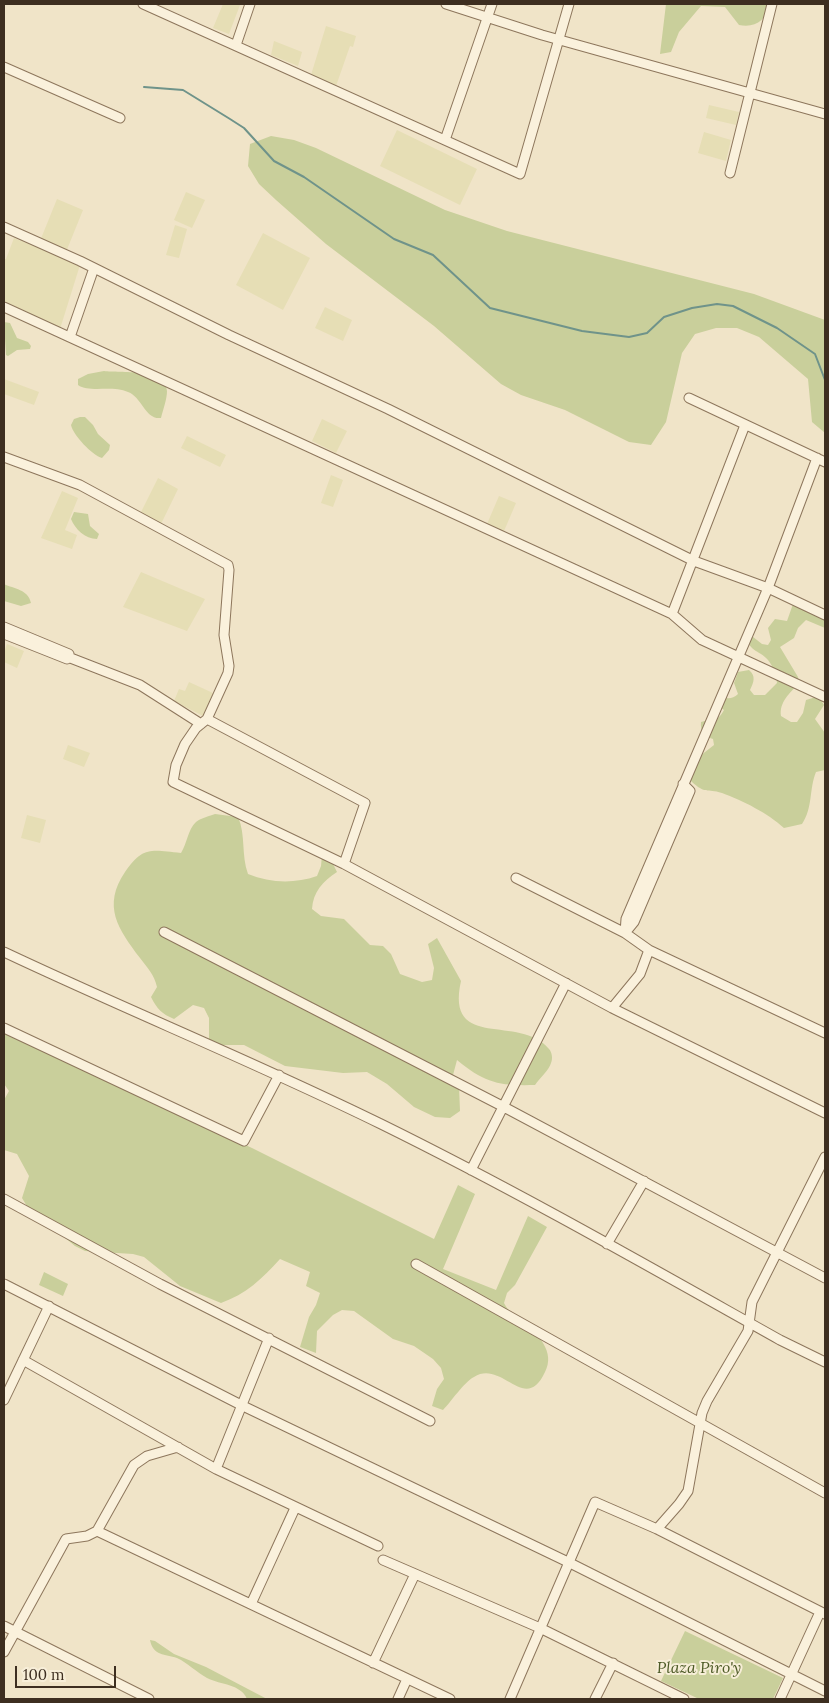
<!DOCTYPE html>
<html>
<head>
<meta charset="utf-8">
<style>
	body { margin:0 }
	#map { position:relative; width:829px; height:1703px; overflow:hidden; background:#f0e4c8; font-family:Lora,serif }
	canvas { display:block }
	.frame { position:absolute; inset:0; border:5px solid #3d2e20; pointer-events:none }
	.scale { position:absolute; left:15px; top:1666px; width:101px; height:22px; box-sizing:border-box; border:2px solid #3d2e20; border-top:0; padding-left:6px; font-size:15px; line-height:18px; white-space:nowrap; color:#3d2e20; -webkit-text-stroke:4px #f7eed8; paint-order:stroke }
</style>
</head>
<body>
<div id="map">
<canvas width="829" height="1703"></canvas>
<div class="frame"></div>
<div class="scale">100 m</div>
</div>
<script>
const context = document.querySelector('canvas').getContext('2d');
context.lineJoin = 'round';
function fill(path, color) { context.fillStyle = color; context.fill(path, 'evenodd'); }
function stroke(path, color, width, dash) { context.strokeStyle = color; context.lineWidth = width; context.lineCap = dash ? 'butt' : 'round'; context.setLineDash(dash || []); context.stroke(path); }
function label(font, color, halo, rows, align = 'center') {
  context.font = font + ' Lora,serif'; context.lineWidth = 4; context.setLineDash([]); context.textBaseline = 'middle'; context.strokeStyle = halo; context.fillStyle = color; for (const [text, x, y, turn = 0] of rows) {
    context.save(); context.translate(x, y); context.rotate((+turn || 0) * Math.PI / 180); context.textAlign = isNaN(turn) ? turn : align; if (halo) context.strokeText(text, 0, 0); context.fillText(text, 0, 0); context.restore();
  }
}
const farmland = new Path2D(`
	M223 4 240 5 229 34 213 28Z
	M326 26 356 36 353 47 350 46 336 86 311 75Z
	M274 41 302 52 298 66 271 55Z
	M709 105 739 112 736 125 706 118Z
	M397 130 477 169 460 205 380 166Z
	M704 132 731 140 726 161 698 153Z
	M186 192 205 200 192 228 174 220Z
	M57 199 83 210 66 252 40 241Z
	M175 225 187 229 179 258 166 255Z
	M263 233 310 258 283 310 236 285Z
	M14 238 80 265 60 329 4 301V259H6Z
	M325 307 352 320 343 341 315 328Z
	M4 379 39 392 34 405 4 394Z
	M322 419 347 431 336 453 312 441Z
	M187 436 226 455 220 467 181 448Z
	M331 475 343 480 333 507 321 503Z
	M158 478 178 489 161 524 140 514Z
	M62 491 78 498 65 530 77 535 72 549 41 538Z
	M499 496 516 503 504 531 487 524Z
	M141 572 205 599 187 631 123 607Z
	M7 644 24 651 17 668 4 662V652Z
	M189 682 213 693 203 716 174 701 179 689 185 691Z
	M68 745 90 753 84 767 63 759Z
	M27 815 46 820 40 843 21 838Z`);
const green = new Path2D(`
	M666 4H768C767 21 755 28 739 25L725 7 701 6 679 32 671 52 660 54Z
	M271 136 294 140 316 148 445 210 507 231 754 294 825 320V433L812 422 808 379 759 337 737 328H716L695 334 682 353 666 422 651 445 629 442 565 410 521 395 501 384 434 326 326 244 276 200 259 184 248 166 250 144Z
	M4 322 10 323 17 338 28 342 31 346 30 349 17 350 8 356 6 355Z
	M104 371C119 373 166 368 167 391 167 399 163 410 161 418 145 420 142 397 128 392 112 385 89 393 78 385V379L88 374Z
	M80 417H85L93 425 98 434 110 445 109 450 102 458C92 455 73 435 71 425L74 419Z
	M74 512 88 514 90 526 99 534 97 539C85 539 75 529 71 519Z
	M4 584C14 589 28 589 31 603L21 606 4 601Z
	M809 603 825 616V628L806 620 798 628 794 638 780 647 798 677 799 683C790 693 779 702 781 716L791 722H797L803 713 806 700 816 697 821 700 824 705 815 719 825 733V770L816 772C809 789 813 808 802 824L784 828C769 814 742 800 722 793 706 788 706 795 691 781L690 778 700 756 714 745 713 739C704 737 700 731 701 722 712 719 718 722 724 710L715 703 716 697C725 697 731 701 738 694L734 683 738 672 749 670C756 676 754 682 750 690L754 695H765L777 683C776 675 773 666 768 660 760 650 745 651 748 633L762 644 768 645 771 640 768 628 775 619 787 621 793 604Z
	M215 814 238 817C246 835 241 855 248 874 270 883 294 884 317 876L321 866 322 855 332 862 337 872C323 881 313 892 312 909L321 916 344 919 370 945 383 946 391 954 400 974 422 982 432 980 434 968 428 944 437 938 461 981C445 1052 520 1013 549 1049 552 1052 553 1059 551 1063 549 1070 540 1078 535 1085 499 1086 485 1083 457 1060L453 1075 459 1086 460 1111 450 1118 435 1117 414 1107 387 1084 367 1072 343 1073 285 1066 244 1045H220L209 1042V1018L204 1008 193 1005 174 1019C162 1014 157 1009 151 997L157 987C154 974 148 969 140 958 118 929 102 906 125 872 143 846 151 850 181 853 187 844 188 829 196 822 201 818 210 816 215 814Z
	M4 1032 252 1148 434 1239 458 1185 475 1194 443 1269 496 1290 528 1216 547 1227 515 1285 507 1293 504 1303C513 1321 534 1326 543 1343 549 1353 550 1362 545 1372 525 1415 502 1359 474 1377 464 1382 451 1402 443 1410L432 1406 437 1389 444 1379 441 1368 433 1359 414 1346 393 1339 354 1311 342 1310 333 1315 317 1331 316 1353 300 1347 309 1317 316 1305 320 1293 306 1286 310 1272 280 1259C262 1279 246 1294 221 1303L180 1286 144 1257 133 1254 85 1251 75 1246 28 1208 22 1198 29 1176 17 1154 4 1150V1100L9 1091 4 1084Z
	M44 1272 68 1284 63 1296 39 1285Z
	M685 1631 783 1678 773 1699H699L661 1681Z
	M150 1640 155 1641 174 1654 206 1667 267 1699H247C241 1684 221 1685 207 1678 196 1672 188 1663 177 1658 165 1654 153 1656 150 1640Z`);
const stream = new Path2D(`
	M144 87 183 90 230 119 244 128 274 161 304 177 394 239 433 255 490 308 582 331 629 337 647 333 664 317 692 308 717 304 733 306 777 328 815 354 825 380`);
const minor = new Path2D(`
	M143 4 520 174 569 4
	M446 4 542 35 825 114
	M236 45 250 4
	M4 67 120 118
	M445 140 492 4
	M730 173 772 4
	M4 227 80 261 229 335 388 409 694 561 768 588 825 615
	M4 307 672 614 702 640 825 697
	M70 337 94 268
	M689 398 825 462
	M4 457 80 485 228 565 229 570 224 635 229 666 228 673 207 719 196 728 185 744 176 765 173 782 344 864 612 1008 825 1113
	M672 614 745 425
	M4 627 69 654
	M4 634 67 659
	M68 657 140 685 201 724
	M207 719 365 803 344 864
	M516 878 625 933 649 950 640 974 612 1008
	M164 932 502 1106 825 1278
	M625 933 626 919 768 588 817 458
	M625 933 634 922 690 791 683 784
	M649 950 825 1033
	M4 952C129 1011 257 1063 381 1124 517 1191 648 1266 780 1340L825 1362
	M4 1028 244 1141 279 1075
	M471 1170 566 983
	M4 1199 160 1284 430 1421
	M607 1244 644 1181
	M416 1264 825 1493
	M4 1284 243 1406 570 1563 825 1691
	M23 1360 216 1469 378 1546
	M4 1400 49 1306
	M216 1469 269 1338
	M657 1529 679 1504 688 1491 702 1413 707 1401 748 1331 752 1302 825 1157
	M97 1531 450 1699
	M383 1560 540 1628 684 1699
	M251 1604 295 1508
	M4 1626 149 1699
	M4 1652 66 1539 87 1536 97 1531 134 1465 147 1456 178 1447
	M373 1663 415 1574
	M398 1699 407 1679
	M510 1699 595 1502 657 1529 825 1614
	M595 1699 613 1663
	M780 1699 820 1612`);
const parkNames = [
	["Plaza Piro'y",699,1668]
];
fill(farmland, '#e6deb5');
fill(green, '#c9cf9b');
stroke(stream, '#6f938a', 2);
stroke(minor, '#8d765c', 11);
stroke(minor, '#faf1dc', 9);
label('italic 16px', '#4d5a26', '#f7eed8', parkNames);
</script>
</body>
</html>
